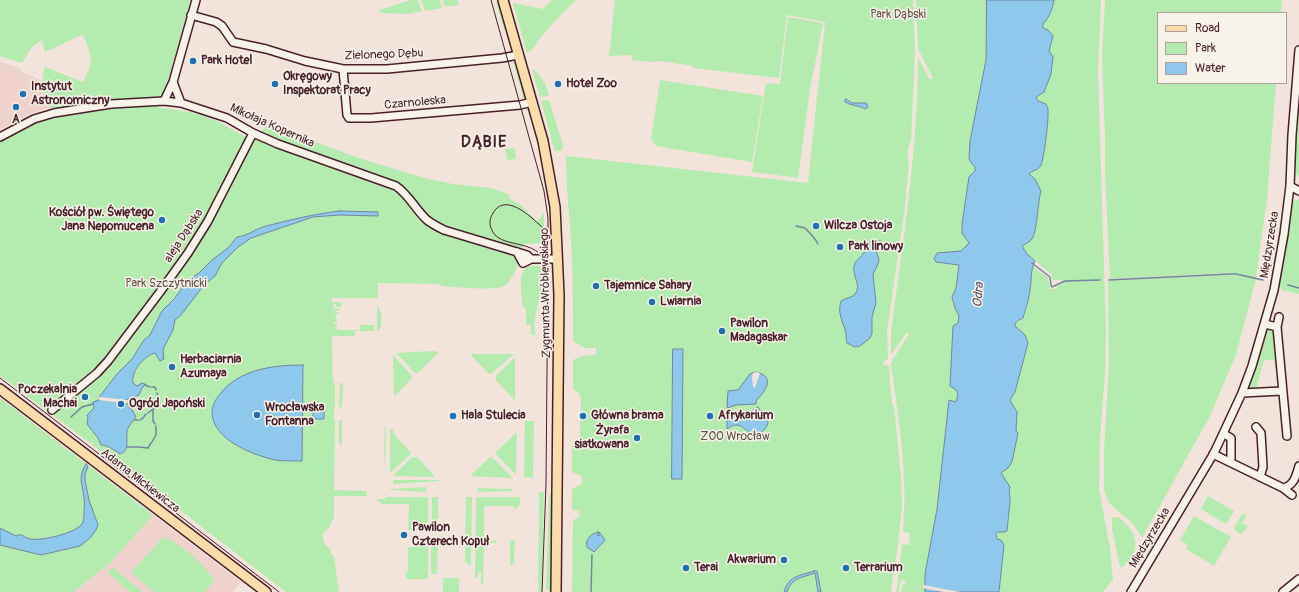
<!DOCTYPE html>
<html>
<head>
<meta charset="utf-8">
<style>
	body { margin:0 }
	#map { position:relative; width:1299px; height:592px; overflow:hidden; background:#f3e4db; font-family:Pangolin,sans-serif }
	canvas { display:block }
	.legend { position:absolute; left:1157px; top:12px; width:130px; height:72px; box-sizing:border-box; background:#f7f3e8; border:1px solid #b29e9c; margin:0; padding:5px 7px; list-style:none; font-size:12px; color:#4a1f2b }
	.legend li { display:flex; align-items:center; gap:8px; height:20px }
	.legend b { width:20px; border:1px solid #b29e9c }
</style>
</head>
<body>
<div id="map">
<canvas width="1299" height="592"></canvas>
<ul class="legend">
<li><b style="height:5px;background:#faddab"></b>Road</li>
<li><b style="height:11px;background:#b4ecaf"></b>Park</li>
<li><b style="height:11px;background:#8ec9ed"></b>Water</li>
</ul>
</div>
<script>
const context = document.querySelector('canvas').getContext('2d');
context.lineJoin = 'round';
function fill(path, color) { context.fillStyle = color; context.fill(path, 'evenodd'); }
function stroke(path, color, width, dash) { context.strokeStyle = color; context.lineWidth = width; context.lineCap = dash ? 'butt' : 'round'; context.setLineDash(dash || []); context.stroke(path); }
function label(font, color, halo, rows, align = 'center') {
  context.font = font + ' Pangolin,sans-serif'; context.lineWidth = 3; context.setLineDash([]); context.textBaseline = 'middle'; context.strokeStyle = halo; context.fillStyle = color; for (const [text, x, y, turn = 0] of rows) {
    context.save(); context.translate(x, y); context.rotate((+turn || 0) * Math.PI / 180); context.textAlign = isNaN(turn) ? turn : align; if (halo) context.strokeText(text, 0, 0); context.fillText(text, 0, 0); context.restore();
  }
}
const built = new Path2D(`
	M0 62 14 66 22 70V72L42 81 51 107 29 114 0 130Z
	M153 515 241 582 233 592H74L103 568 105 569Z`);
const green = new Path2D(`
	M0 0H190L170 74 162 94 156 97 119 100 54 110 51 107C46 92 39 83 45 67L83 82C85 77 87 74 89 70 93 58 88 44 82 35L45 52 42 40 32 47 22 63 0 56Z
	M410 0H418L422 11 407 14 380 13V10Z
	M421 0H440L442 8 425 11Z
	M442 0H457L459 5 445 7Z
	M552 0H576C565 11 553 22 543 35 537 41 535 49 527 53L513 3 543 9Z
	M615 0H913L915 50 911 141C907 148 907 158 909 165L904 214 887 331 888 359 883 362 884 366 887 365 889 367 892 404 894 407 901 477 902 506 898 544 891 592H572L573 521 576 518H579V510H572V489L582 484V476L572 472V444H574V442L580 437V433L581 398 578 392 573 389V360L582 356 596 355V348H585L573 341C573 315 573 288 572 262 571 227 566 191 566 156L808 183 825 22 787 15 779 78 693 68V66L661 61 653 62 632 60V55L609 56Z
	M916 0H987L986 60 970 141 972 164 975 166V171L969 177 962 224 969 243 961 251 937 253 936 262 959 265 956 288 952 297 955 308 959 315 958 323 953 326 951 386 956 390 958 394 956 402 949 400 937 509 925 574V592H901L903 584 905 585 906 581 901 580 899 592H896C898 582 898 572 900 562V563L902 544 909 545 910 533 903 532C908 476 899 420 891 365L892 361 909 334 907 332 891 355V333C903 241 918 149 918 57L929 79 933 78 918 49Z
	M1054 0H1101L1098 74 1106 331 1105 372 1100 439 1099 489 1110 547 1113 580 1103 592H999L1004 545 997 539 996 534 998 532H1004L1007 531 1009 517 1008 508 1011 501 1009 490 1001 473 1012 462 1018 433 1016 432V410L1010 401 1015 392 1028 343 1020 330 1015 326V323C1017 321 1021 320 1023 318 1029 312 1031 277 1031 268L1033 265 1038 271 1048 277 1050 289H1055L1059 285 1063 284 1062 280H1053L1051 274 1027 254 1022 246 1026 244 1041 191 1035 179 1028 174 1031 171 1038 101 1036 97 1044 92 1046 87 1049 51 1052 41 1048 30 1043 28V23L1054 3Z
	M1105 0H1282L1281 13H1158V83H1276L1267 199 1256 278 1232 273 1110 279 1105 175V137L1102 56Z
	M496 1 499 2 506 29 504 30Z
	M788 17 823 23 810 89 798 178 752 172 766 83 780 84Z
	M513 61C520 66 523 88 526 98L524 101Z
	M532 70H535L545 83 549 96 540 97Z
	M660 80 763 96 752 162 656 146 651 139Z
	M1299 98V177L1296 173 1294 164Z
	M549 100 563 145 562 150 555 152 541 101Z
	M159 103V108C180 110 202 113 221 123 232 129 242 136 254 140L270 122 296 132 310 140 359 158 391 168 424 178 453 184 491 188 511 195 509 197 510 199 521 205 537 221 544 213V243L525 244 520 250 519 261 513 276H511C510 280 508 285 504 286 495 291 454 287 441 286L440 284 378 283V298H332V302H341V307H336V304H334V307H332V308L341 309 338 311 332 310 339 313 332 318V319L336 316 337 322H334V324H337V326L334 327H337V330H360V325H374V331H355V336H332L333 383H335V407H334V420H335L334 490 366 491 367 496H334V519L331 522 330 527 323 533C322 540 324 545 330 548L331 554 334 556 339 592H286L177 508 0 376V140C12 134 25 124 38 120 76 107 119 106 159 103Z
	M515 148 516 159 507 160 505 149Z
	M1299 200V294L1282 290 1279 282 1288 236 1290 209 1293 201Z
	M540 266C547 285 537 302 535 319 534 324 535 330 535 335H531V325H526V308L523 307C522 298 517 272 527 267 531 265 536 266 540 266Z
	M1233 274 1256 279 1236 355 1210 416 1142 538 1132 523 1110 504 1106 496 1104 489V450L1109 365 1108 281Z
	M377 305C382 311 383 324 379 331H377Z
	M1270 327 1274 333 1277 366 1275 367 1274 360H1264L1256 390H1246L1266 328Z
	M433 351 439 352 418 373 414 372 396 353Z
	M470 354H514L491 374H489Z
	M393 355 411 375 412 378 394 397Z
	M515 357V401L495 379 496 376Z
	M340 383H343L342 407H339Z
	M0 398 153 515 105 569 103 568 74 592H0Z
	M339 420H342V445L339 444Z
	M525 421H534L533 478 524 477Z
	M385 427 386 428 385 473 384 446Z
	M390 429H393V433L411 453 410 455 390 473Z
	M517 432 516 474H515L495 453Z
	M412 457H417L434 475V477L393 476Z
	M490 457H492L513 478 470 476Z
	M393 480H439V481L393 484Z
	M426 487V492L390 490V489Z
	M478 488 513 489H514L512 491 478 492Z
	M539 492H544L542 591 538 592Z
	M549 494H551L553 496 551 592H549V590H546Z
	M1208 496 1234 511 1226 524 1201 509Z
	M386 497H428V532H427L426 529H421V532H419L418 530H408L409 504H381V502L377 501 378 499H385Z
	M432 497H438V532H432Z
	M466 497H472L471 565H469L465 561Z
	M476 497H520V504L516 509H514V506H484V541H496V543H484L483 585H481V572H478V578H475V575Z
	M1242 514H1247L1242 523 1248 526 1245 531 1240 534 1234 529 1235 526Z
	M1194 516 1231 537 1214 566 1186 549 1188 545 1180 540Z
	M1115 517H1118C1128 524 1138 536 1135 549 1134 555 1127 562 1123 567H1120L1112 530V518Z
	M163 537C178 541 208 567 214 581L205 592H154L131 573Z
	M515 540 514 562 512 565 510 566V541Z
	M418 545H428V579H406V573L408 572V547H418Z
	M431 545H438L437 574H431Z
	M113 567 142 592H130L108 573Z
	M443 578H459V592H443Z`);
const water = new Path2D(`
	M987 0H1054C1053 8 1049 18 1043 24V28L1048 30 1053 36 1049 51 1053 57 1051 74 1044 92 1036 97 1038 101 1046 104C1047 106 1048 108 1048 110 1049 119 1044 158 1041 165 1038 171 1032 170 1029 174L1035 179 1041 191C1038 201 1037 232 1032 239 1030 242 1025 244 1022 246L1027 254 1035 261C1030 270 1032 280 1030 290 1029 300 1026 308 1023 318 1019 320 1015 321 1015 326L1025 335 1028 343 1015 392 1010 400 1017 412 1016 431 1018 433 1012 462 1008 468 1001 473 1010 487C1008 492 1011 497 1010 502 1009 512 1008 521 1007 531L1004 532H998L996 534 997 539 1001 540 1004 545 999 592H925V574L937 509 949 400 956 402 958 394 956 390 950 386 953 326 958 323 959 316 955 308 952 297 956 288 959 265 936 262 934 259 937 253 961 251 969 243 962 233V224L969 177 975 171V167L972 164 969 159 970 141 986 60Z
	M846 99 852 103H866L868 107 865 109C859 105 851 106 845 102Z
	M340 211 378 212V216L339 215 313 217 251 238 238 247 222 263 215 276 204 285 181 315 175 320 173 330 164 347 163 351 164 359 160 361 155 353C143 357 131 371 133 383L137 386 142 383 145 384 141 390 139 395 125 400V403L130 405 129 408H131L136 417C134 420 130 424 128 428 124 436 132 450 120 454 113 450 108 445 101 445L98 438 87 424 88 418 87 415 94 408 93 402 99 400 100 396 117 374 132 359 144 340 150 335 162 311 175 298 186 282 199 273 212 260 228 248 237 237C247 236 254 230 263 227 289 220 314 214 340 211Z
	M877 241H881C882 246 879 247 876 250L879 260 878 264 873 274 876 303 872 317V334L870 338 860 346 855 347 847 343C846 339 846 336 846 333 843 321 837 314 841 301 845 298 852 298 855 294 862 286 852 276 854 266 856 259 862 257 865 251L862 246 863 244Z
	M673 349H683L682 479H672Z
	M303 365 302 461C293 461 284 461 275 460 253 455 214 440 212 414 212 406 215 400 220 394 239 369 274 365 303 365Z
	M756 372C777 377 765 391 756 401V404L736 405 727 408 728 391 738 390 750 374Z
	M758 407 760 411 762 410C765 414 768 416 768 421 768 425 766 428 764 430 752 443 747 425 736 425 733 425 730 427 727 429V419L749 413Z
	M314 408 324 409V419H313Z
	M86 464 88 466 85 474V480L89 500 98 525 96 530 90 538 80 546 41 555 0 545V528L16 536C22 533 22 536 27 538 37 543 76 533 82 524 84 520 84 516 84 512 84 508 85 503 84 499 83 484 77 479 86 464Z
	M598 532V536H599V532L600 533 605 540 594 552 587 547C585 540 590 534 598 532Z
	M814 571H817L821 592H818L815 573C802 578 792 577 787 592H784C789 575 800 576 814 571Z`);
const pier = new Path2D(`
	M756 372 760 373 755 388 753 387 752 378 753 373Z
	M99 397 127 400V403L114 402 99 400Z
	M923 585 954 591 961 592H944L923 588Z`);
const stream = new Path2D(`
	M796 226 805 228C810 233 815 238 818 244
	M1032 263 1050 277 1051 285 1052 287 1065 281 1100 280
	M1109 280 1230 274H1236L1263 280
	M1288 285 1299 288
	M145 385 150 387
	M152 387H155L156 390
	M153 410V421L155 424
	M148 413 160 404 157 393
	M71 417 82 407 93 404
	M134 420H138
	M140 420 143 418 146 414
	M152 442 156 435V426
	M127 447H138
	M139 447 148 448 151 443
	M591 592 592 555`);
const minor = new Path2D(`
	M191 15 216 22 222 26 233 42 266 49 305 61 343 69H387L502 58 518 55
	M343 69 347 115 349 118H371L520 105 532 102
	M173 82 181 103
	M164 101 173 82 196 0
	M0 137 34 119 54 113 111 104 164 101 181 103 227 118 253 133 278 144 396 186C410 196 415 209 427 220 432 224 438 227 444 230L527 255 531 259
	M1290 186 1299 191
	M517 252 523 263 531 259H558
	M1265 324 1277 327 1287 436
	M1277 327 1279 317
	M1242 393 1282 391
	M52 410 97 373 108 361 160 292 188 253 208 221 253 133
	M1256 427 1261 433 1263 467 1260 477
	M1224 434 1231 438V459L1230 462
	M1213 454 1283 488C1294 486 1296 476 1299 466
	M1283 488 1292 495
	M1131 592 1214 453 1242 393 1252 366 1274 290 1284 234 1290 186 1292 135 1299 50
	M1283 592 1299 579`);
const major = new Path2D(`
	M503 0 543 141 555 207 559 295 556 592
	M0 389 266 592`);
const tram = new Path2D(`
	M491 0 544 191 548 218V257L546 484 542 592
	M547 265C538 236 498 251 491 228 489 223 490 218 493 213 503 196 521 209 532 218 538 224 545 228 549 236
	M0 378 279 592`);
const markers = [
	[193,61,4,"#1f6fb2"],
	[275,84,4,"#1f6fb2"],
	[558,84,4,"#1f6fb2"],
	[23,94,4,"#1f6fb2"],
	[16,107,4,"#1f6fb2"],
	[162,220,4,"#1f6fb2"],
	[816,226,4,"#1f6fb2"],
	[840,247,4,"#1f6fb2"],
	[596,286,4,"#1f6fb2"],
	[652,302,4,"#1f6fb2"],
	[722,331,4,"#1f6fb2"],
	[172,367,4,"#1f6fb2"],
	[85,397,4,"#1f6fb2"],
	[121,404,4,"#1f6fb2"],
	[257,415,4,"#1f6fb2"],
	[453,416,4,"#1f6fb2"],
	[583,416,4,"#1f6fb2"],
	[710,416,4,"#1f6fb2"],
	[637,438,4,"#1f6fb2"],
	[404,535,4,"#1f6fb2"],
	[784,560,4,"#1f6fb2"],
	[686,568,4,"#1f6fb2"],
	[846,568,4,"#1f6fb2"]
];
const parkNames = [
	["Park Dąbski",898,15],
	["Park Szczytnicki",166,284],
	["ZOO Wrocław",735,437]
];
const streetNames = [
	["Zielonego Dębu",384,55,-2],
	["Czarnoleska",415,103,-5],
	["Mikołaja Kopernika",272,126,24],
	["aleja Dąbska",184,236,-57],
	["Międzyrzecka",1270,245,-81],
	["Zygmunta Wróblewskiego",546,293,-91],
	["Adama Mickiewicza",140,481,38],
	["Międzyrzecka",1150,538,-59]
];
const poiNames = [
	["Park Hotel",201,61],
	["Okręgowy",283,77],
	["Inspektorat Pracy",283,91],
	["Hotel Zoo",566,84],
	["Instytut",31,87],
	["Astronomiczny",31,101],
	["A",16,120,"center"],
	["Kościół pw. Świętego",154,213,"right"],
	["Jana Nepomucena",154,227,"right"],
	["Wilcza Ostoja",824,226],
	["Park linowy",848,247],
	["Tajemnice Sahary",604,286],
	["Lwiarnia",660,302],
	["Pawilon",730,324],
	["Madagaskar",730,338],
	["Herbaciarnia",180,360],
	["Azumaya",180,374],
	["Poczekalnia",77,390,"right"],
	["Machai",77,404,"right"],
	["Ogród Japoński",129,404],
	["Wrocławska",265,408],
	["Fontanna",265,422],
	["Hala Stulecia",461,416],
	["Główna brama",591,416],
	["Afrykarium",718,416],
	["Żyrafa",629,431,"right"],
	["siatkowana",629,445,"right"],
	["Pawilon",412,528],
	["Czterech Kopuł",412,542],
	["Akwarium",776,560,"right"],
	["Terai",694,568],
	["Terrarium",854,568]
];
const waterNames = [
	["Odra",979,295,-86]
];
const districtNames = [
	["DĄBIE",484,143]
];
fill(built, '#eed2cb');
fill(green, '#b4ecaf');
fill(water, '#8ec9ed');
stroke(water, '#73859f', 1);
fill(pier, '#f3e4db');
stroke(stream, '#73859f', 1.5);
stroke(minor, '#4a1f2b', 10);
stroke(major, '#4a1f2b', 12);
stroke(minor, '#f7f3e8', 7);
stroke(major, '#faddab', 9);
stroke(tram, '#4a1f2b', 1);
for (const [x, y, r, color] of markers) { const dot = new Path2D(); dot.arc(x, y, r, 0, 2 * Math.PI); context.fillStyle = color; context.fill(dot); stroke(dot, '#f7f3e8', 1.5); }
label('12px', '#64524c', '#f7f3e8', parkNames);
label('12px', '#4a1f2b', '#f7f3e8', streetNames);
label('bold 12px', '#4a1f2b', '#f7f3e8', poiNames, 'left');
label('italic 13px', '#5e5265', '#f7f3e8', waterNames);
context.letterSpacing = '1px';
label('bold 16px', '#4a1f2b', '#f7f3e8', districtNames);
context.letterSpacing = '0px';
</script>
</body>
</html>
